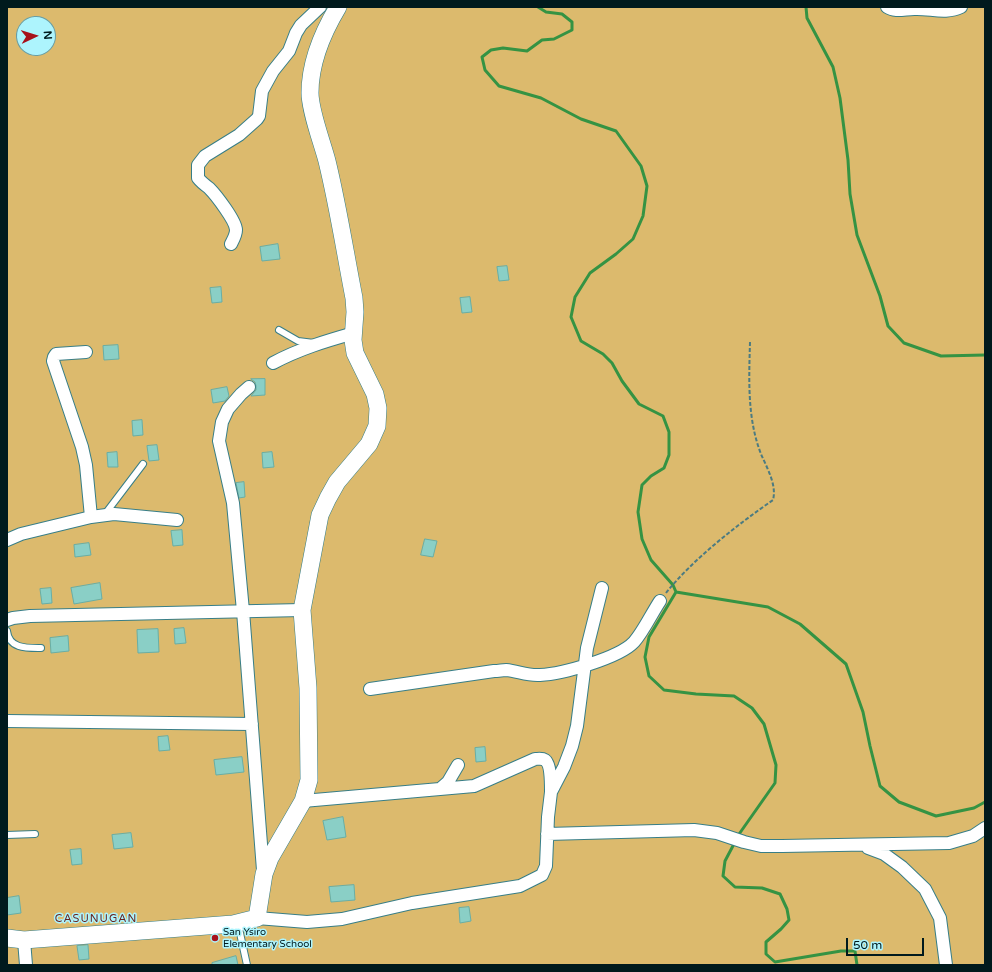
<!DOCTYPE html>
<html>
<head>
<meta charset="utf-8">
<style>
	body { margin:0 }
	#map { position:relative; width:992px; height:972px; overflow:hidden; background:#a0e7f0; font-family:"Varela Round",sans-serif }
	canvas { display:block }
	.frame { position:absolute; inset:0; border:8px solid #001a1d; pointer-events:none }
	.north { position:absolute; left:16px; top:16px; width:40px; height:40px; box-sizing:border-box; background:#adf4fd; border:1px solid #689da3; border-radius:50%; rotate:86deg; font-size:11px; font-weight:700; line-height:16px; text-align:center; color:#001a1d }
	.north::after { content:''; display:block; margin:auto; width:14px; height:18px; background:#a7111b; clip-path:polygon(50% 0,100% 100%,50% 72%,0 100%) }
	.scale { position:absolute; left:846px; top:938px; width:78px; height:18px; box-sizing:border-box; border:2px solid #001a1d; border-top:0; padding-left:5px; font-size:12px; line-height:14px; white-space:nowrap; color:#001a1d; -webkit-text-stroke:3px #adf4fd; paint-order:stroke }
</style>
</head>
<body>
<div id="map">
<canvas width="992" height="972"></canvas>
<div class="frame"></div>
<div class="north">N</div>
<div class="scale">50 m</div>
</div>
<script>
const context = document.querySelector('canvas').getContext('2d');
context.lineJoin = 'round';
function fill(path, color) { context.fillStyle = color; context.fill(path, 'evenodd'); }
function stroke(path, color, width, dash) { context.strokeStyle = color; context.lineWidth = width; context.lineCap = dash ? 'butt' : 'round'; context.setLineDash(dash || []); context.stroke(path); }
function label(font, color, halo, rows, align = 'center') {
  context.font = font + ' "Varela Round",sans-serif'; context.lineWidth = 3; context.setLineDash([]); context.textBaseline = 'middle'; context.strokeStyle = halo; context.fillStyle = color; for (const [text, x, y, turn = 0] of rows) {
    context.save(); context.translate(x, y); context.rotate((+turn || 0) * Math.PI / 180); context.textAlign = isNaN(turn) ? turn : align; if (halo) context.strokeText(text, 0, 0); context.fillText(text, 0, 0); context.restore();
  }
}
const green = new Path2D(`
	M7 7H985V965H7ZM24 24H48V48H24Z`);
const stream = new Path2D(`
	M538 7 546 12 562 14 572 22V30L554 39 542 40 527 51 503 48 491 50 482 57 485 70 499 86 541 98 581 119 616 131 641 166 647 186 643 216 633 239 616 254 590 273 575 297 571 317 581 341 603 354 612 363 622 381 639 404 663 416 669 432V455L664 468 651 476 642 485 638 512 642 539 651 560 673 585 676 592
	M806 7 807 18 833 67 840 98 848 160 850 194 857 235 880 296 888 326 904 343 941 356 985 355
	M676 592 649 637 645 657 649 676 664 690 696 694 734 696 752 708 764 724 776 765 775 783 737 837
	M676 592 768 607 800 624 846 664 863 712 870 746 880 786 899 802 936 816 974 808 985 802
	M735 842 725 861 723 876 735 887 762 888 780 894 787 909 789 920 781 929 766 942V954L775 962 841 951H855L857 965`);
const building = new Path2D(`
	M278 244 280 259 262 261 260 247Z
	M507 266 509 280 499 281 497 267Z
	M221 287 222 302 212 303 210 288Z
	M470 297 472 312 462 313 460 298Z
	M118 345 119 359 104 360 103 346Z
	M265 379V395L251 396 256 390V386L255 382 251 379Z
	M227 387 229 396 225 401 213 403 211 390Z
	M142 420 143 435 133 436 132 421Z
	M157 445 159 460 149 461 147 446Z
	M117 452 118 467H108L107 453Z
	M272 452 274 467 263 468 262 453Z
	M244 482 245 497 239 498 236 483Z
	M182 530 183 545 173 546 171 531Z
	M425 539 437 541 433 557 421 555Z
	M89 543 91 555 75 557 74 545Z
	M100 583 102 599 74 604 71 588Z
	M51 588 52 603 42 604 40 589Z
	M184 628 186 643 175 644 174 629Z
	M158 629 159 652 138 653 137 630Z
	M68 636 69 651 51 653 50 638Z
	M168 736 170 750 159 751 158 737Z
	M485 747 486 761 476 762 475 748Z
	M242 757 244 772 216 775 214 760Z
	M343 817 346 837 327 840 323 821Z
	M131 833 133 847 114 849 112 835Z
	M81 849 82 864 72 865 70 850Z
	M354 885 355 900 331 902 329 887Z
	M19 896 21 913 7 915V898Z
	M469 907 471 921 460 923 459 908Z
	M88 945 89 959 79 960 77 946Z
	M236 956 238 965H212V963Z`);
const path = new Path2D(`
	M666 593C692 560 737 525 773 500 777 485 767 468 761 454 747 418 749 379 750 342`);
const lane = new Path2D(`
	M279 330 298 341 314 343
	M105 514 143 464
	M7 631C9 649 27 648 41 648
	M7 835 35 834
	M238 924 247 965`);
const street = new Path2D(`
	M887 7C896 13 907 8 917 9 933 9 946 14 961 7
	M231 244C233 240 236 235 236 230 236 221 216 195 209 188 205 185 201 182 198 178V165L205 156 239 135 257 119 259 116 262 91 273 71 289 51 296 33 301 25 320 7
	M86 352 56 354 54 357 53 361 82 447 86 465 91 517
	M273 363C299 349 326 341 354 333
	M249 387 241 394 228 409 222 422 219 441 233 503 243 611 263 870
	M7 540 21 534 91 517 114 514 177 520
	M7 620 13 618 30 616 302 610
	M370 689 494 671C498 671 503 670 506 670 518 671 527 676 540 675 562 674 619 658 634 642 643 632 652 613 660 601
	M7 721 252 724
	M440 789 474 786 535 759C538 759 542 758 545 760 551 764 551 785 551 792
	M303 801 440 789 448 782 458 765
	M547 834 694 830 717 833 744 842 761 846H782L949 843 973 836 985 828
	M868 848 884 854 902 867 925 889 940 918 946 965
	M257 918 307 922 342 919 412 903 520 886 542 875 546 866 548 817 551 792 564 767 572 746 577 726 587 648 602 588
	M24 940 26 965`);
const secondary = new Path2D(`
	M7 938 24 940 233 924 257 918 264 874 270 858 303 801 309 780 308 688 302 610 320 515 328 498 337 482 369 444 377 426 378 408 375 394 355 353 353 340 355 312 354 298C345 252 338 206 327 161 322 142 310 111 310 93 310 63 323 32 338 7`);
const markers = [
	[215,938,4,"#a7111b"]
];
const poiNames = [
	["San Ysiro",223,932],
	["Elementary School",223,944]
];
const neighbourhoodNames = [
	["CASUNUGAN",96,919]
];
fill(green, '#dcba6d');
stroke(stream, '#359343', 3);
fill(building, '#8acfc6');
stroke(building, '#69aea5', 1);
stroke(lane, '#387e87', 8);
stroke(street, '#387e87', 14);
stroke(secondary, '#387e87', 18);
stroke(path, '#4c7b81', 2, [4, 2]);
stroke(lane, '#fff', 6);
stroke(street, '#fff', 12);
stroke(secondary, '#fff', 17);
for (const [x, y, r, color] of markers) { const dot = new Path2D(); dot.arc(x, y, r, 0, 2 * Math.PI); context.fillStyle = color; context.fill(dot); stroke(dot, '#adf4fd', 1.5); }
label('10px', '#001a1d', '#adf4fd', poiNames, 'left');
context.letterSpacing = '1px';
label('11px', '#682320', '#adf4fd', neighbourhoodNames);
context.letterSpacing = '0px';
</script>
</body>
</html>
